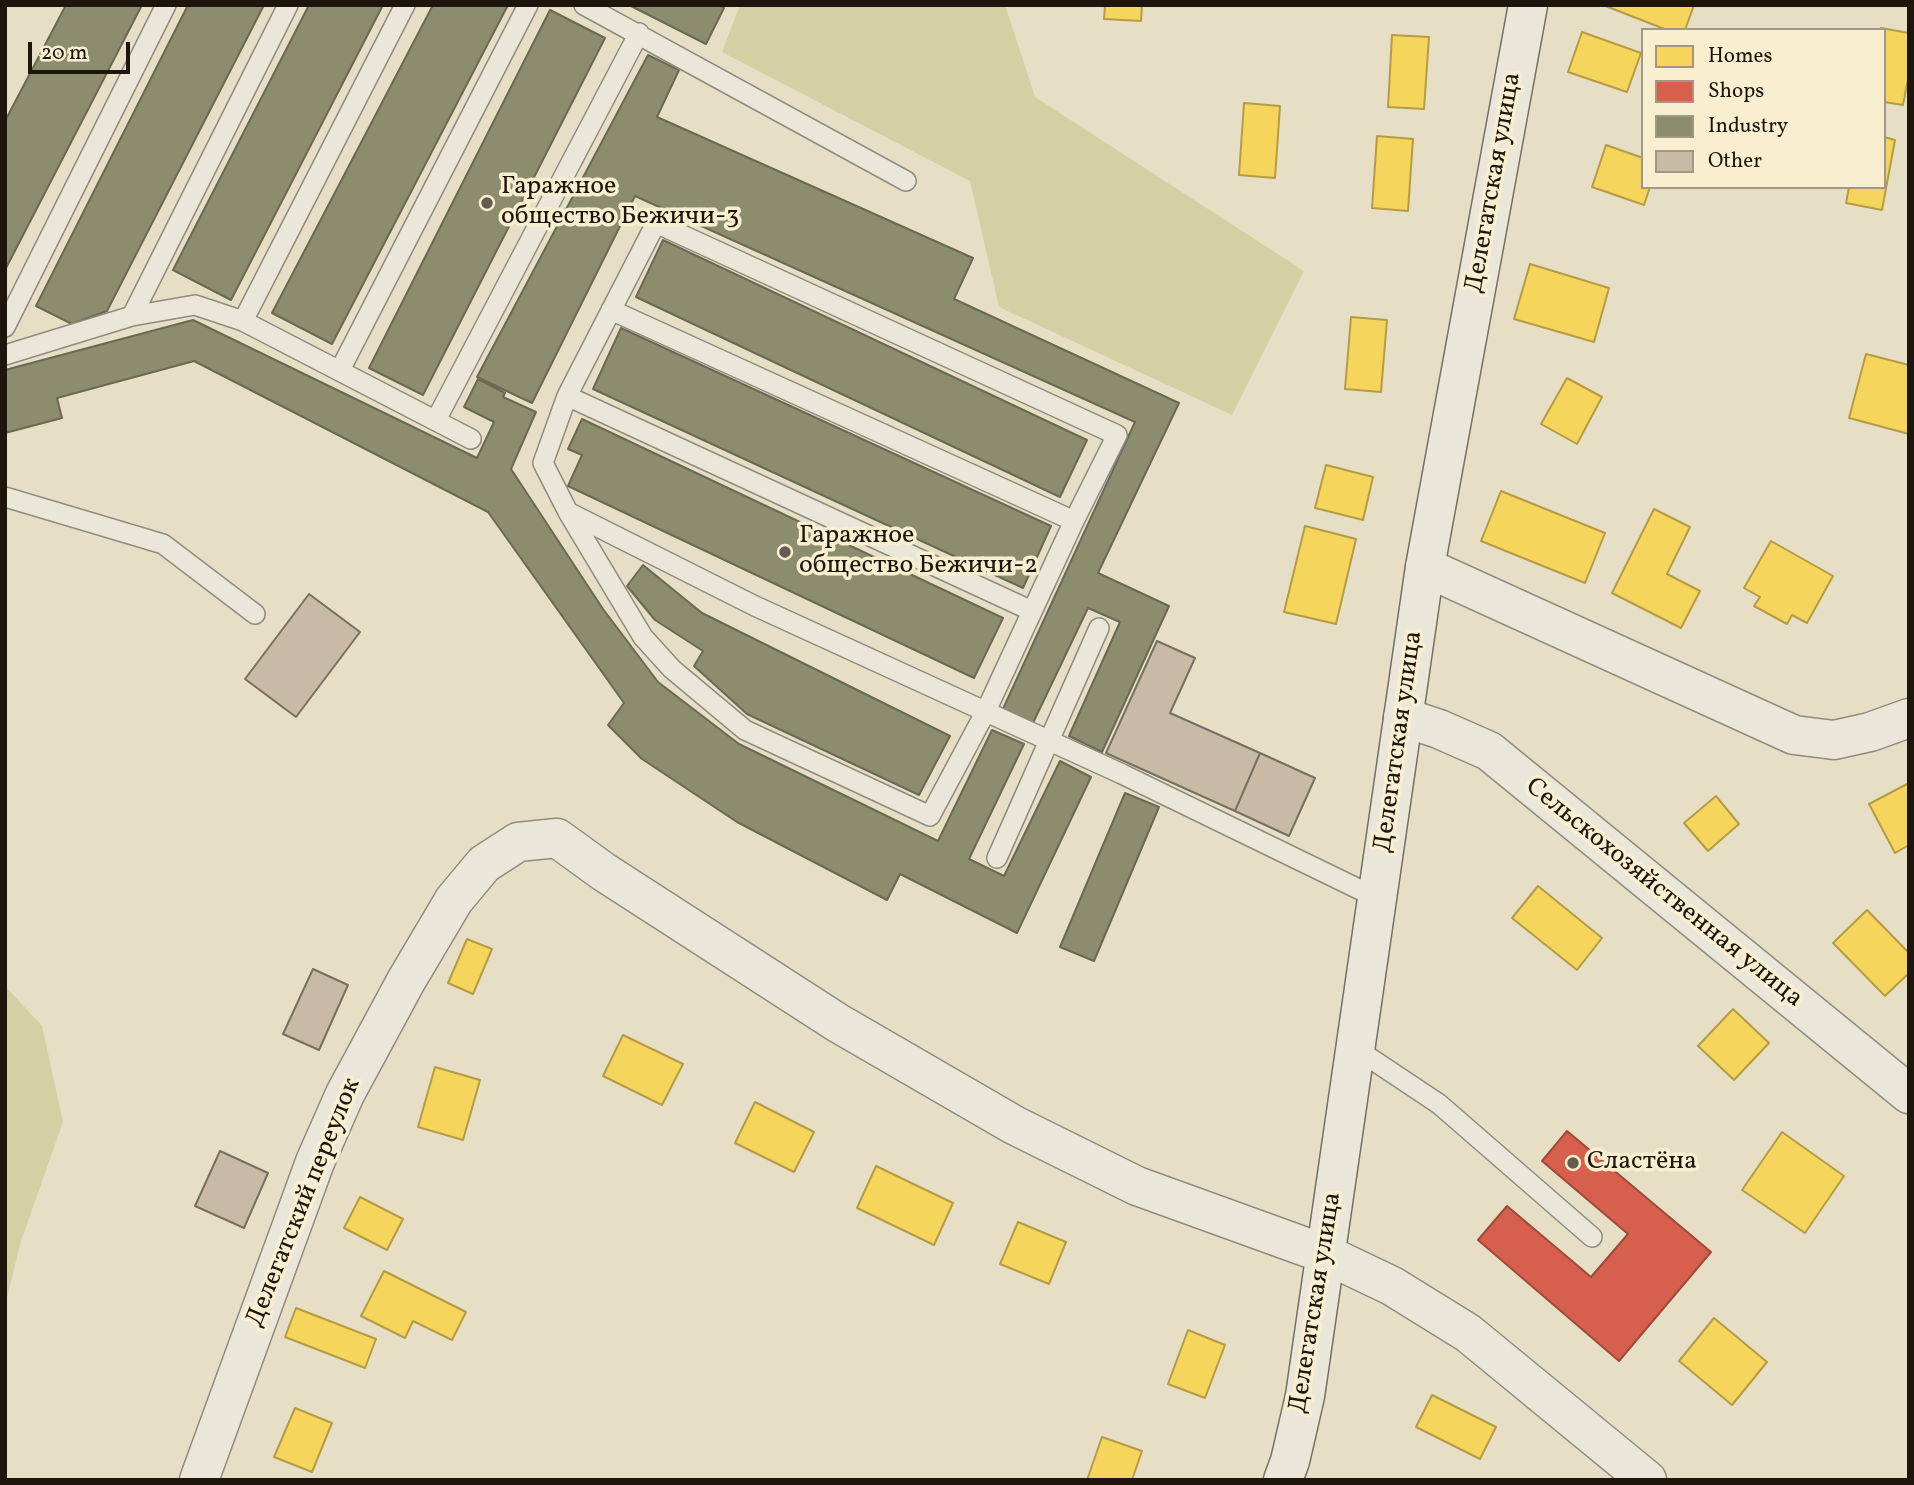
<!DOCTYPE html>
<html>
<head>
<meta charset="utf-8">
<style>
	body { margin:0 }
	#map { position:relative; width:1914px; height:1485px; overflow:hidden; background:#e6dfc6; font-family:Vollkorn,serif }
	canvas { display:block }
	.frame { position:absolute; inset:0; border:7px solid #1e160d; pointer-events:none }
	.legend { position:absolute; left:1641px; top:28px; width:245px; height:161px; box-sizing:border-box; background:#f8efd1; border:2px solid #a19883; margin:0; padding:9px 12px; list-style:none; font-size:21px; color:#1e160d }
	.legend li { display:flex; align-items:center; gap:14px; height:35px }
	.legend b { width:35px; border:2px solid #a19883 }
	.scale { position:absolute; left:28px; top:42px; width:102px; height:32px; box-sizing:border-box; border:4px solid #1e160d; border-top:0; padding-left:9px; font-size:21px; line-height:24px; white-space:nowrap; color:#1e160d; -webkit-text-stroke:5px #f8efd1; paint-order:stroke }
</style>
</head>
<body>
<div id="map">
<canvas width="1914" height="1485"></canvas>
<div class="frame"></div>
<ul class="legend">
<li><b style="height:19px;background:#f6d55c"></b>Homes</li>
<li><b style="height:19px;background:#d6604d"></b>Shops</li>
<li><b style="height:19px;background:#8c8c6e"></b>Industry</li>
<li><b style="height:19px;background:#c9baa6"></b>Other</li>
</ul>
<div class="scale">20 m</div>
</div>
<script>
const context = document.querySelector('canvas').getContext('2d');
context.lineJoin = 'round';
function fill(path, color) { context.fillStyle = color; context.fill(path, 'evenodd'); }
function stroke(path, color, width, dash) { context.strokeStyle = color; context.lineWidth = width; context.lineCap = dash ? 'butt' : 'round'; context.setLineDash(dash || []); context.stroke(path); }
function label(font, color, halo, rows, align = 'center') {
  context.font = font + ' Vollkorn,serif'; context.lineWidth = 7; context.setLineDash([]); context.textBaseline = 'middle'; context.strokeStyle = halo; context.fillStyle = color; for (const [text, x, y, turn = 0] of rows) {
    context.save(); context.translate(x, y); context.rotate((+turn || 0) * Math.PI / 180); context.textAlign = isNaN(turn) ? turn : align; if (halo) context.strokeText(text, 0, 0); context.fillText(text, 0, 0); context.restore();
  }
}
const green = new Path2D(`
	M740 5H1005L1035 97 1304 271 1232 415 999 307 970 181 722 52Z
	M5 986 42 1026 63 1122 21 1241 5 1306Z`);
const homes = new Path2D(`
	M1105 5H1142L1141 21 1104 19Z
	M1603 5H1694L1685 30H1667Z
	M1881 28 1909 33V74L1903 105 1884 102V30Z
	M1582 32 1641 53 1627 92 1568 72Z
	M1392 35 1429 37 1424 109 1388 107Z
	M1244 103 1280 106 1275 178 1239 175Z
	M1377 136 1413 139 1408 211 1372 208Z
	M1884 137 1895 140 1882 210 1846 203 1849 187H1884Z
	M1606 145 1643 158V187H1650L1644 205 1592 187Z
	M1530 264 1609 288 1594 342 1514 319Z
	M1351 317 1387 320 1381 392 1345 389Z
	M1866 354 1909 365V434L1849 418Z
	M1567 378 1602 397 1577 444 1541 424Z
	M1326 465 1373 477 1363 520 1315 508Z
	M1501 491 1605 533 1585 583 1481 541Z
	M1654 509 1690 527 1667 574 1700 591 1681 628 1612 593Z
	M1305 526 1356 539 1336 624 1284 612Z
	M1771 541 1833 576 1807 623 1792 615 1787 624 1754 606 1760 597 1744 588Z
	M1909 783V845L1895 853 1869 804Z
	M1716 796 1739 824 1708 851 1684 823Z
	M1538 886 1602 938 1577 970 1512 918Z
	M1867 910 1909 953V973L1885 996 1833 943Z
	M467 939 492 949 473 994 448 983Z
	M1733 1009 1769 1043 1734 1080 1698 1046Z
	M623 1035 683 1064 662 1105 603 1076Z
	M435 1067 480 1080 463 1140 418 1127Z
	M755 1102 814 1132 794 1172 735 1143Z
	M1782 1132 1844 1176 1805 1233 1742 1190Z
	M876 1166 953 1203 934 1245 857 1208Z
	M360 1197 403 1219 387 1250 344 1228Z
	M1018 1222 1066 1242 1049 1284 1000 1264Z
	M384 1271 466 1312 452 1340 413 1321 405 1338 361 1316Z
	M296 1308 376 1339 365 1368 285 1337Z
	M1714 1318 1767 1362 1732 1405 1679 1361Z
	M1188 1330 1225 1345 1205 1398 1168 1384Z
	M1432 1395 1496 1427 1480 1459 1416 1427Z
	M295 1408 332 1423 312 1472 274 1457Z
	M1102 1437 1142 1451 1132 1480H1087Z`);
const shops = new Path2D(`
	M1567 1131 1711 1252 1619 1361 1478 1240 1507 1206 1591 1277 1628 1234 1542 1161Z`);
const industry = new Path2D(`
	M66 5H142L5 270V121Z
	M188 5H264L107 311 72 324 36 306Z
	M309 5H383L231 300 173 270Z
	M433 5H508L332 344 272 313Z
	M629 5H719L724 8 706 44Z
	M550 10 605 38 423 395 369 368Z
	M648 55 679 70 657 117 973 258 954 299 1179 403 1098 573 1169 606 1102 752 1069 736 1120 622 1088 608 1032 725 1002 711 1135 422 635 196 532 403 477 377Z
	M663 240 1087 440 1060 497 636 297Z
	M193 320 477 458 494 422 464 407 478 379 505 393 503 397 536 412 511 469 603 609 658 682 739 744 938 841 992 730 1024 744 969 859 1004 876 1060 761 1091 777 1017 933 900 874 887 900 737 822 642 759 608 725 624 703 488 512 194 361 57 398 62 418 5 433V370Z
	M621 328 1051 526 1023 588 593 389Z
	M582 419 1003 618 974 678 568 486 582 455 568 449Z
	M643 565 702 613 950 736 919 795 747 714 694 666 703 651 655 620 627 586Z
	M1125 793 1159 807 1094 961 1060 947Z`);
const building = new Path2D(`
	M309 594 360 632 296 717 245 679Z
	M1157 641 1195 658 1170 713 1260 753 1235 811 1106 753Z
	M1260 753 1315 778 1289 836 1235 811Z
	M313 969 348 985 319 1050 283 1034Z
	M220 1151 268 1173 244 1228 195 1206Z`);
const lane = new Path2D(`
	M584 5 906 181
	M611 310 1074 521
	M132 316 195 305 243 321 471 439
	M243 321 405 5
	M5 327 166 5
	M5 355 132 316 288 5
	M340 370 528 5
	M567 396 1032 611
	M436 420 639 33
	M5 497 163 544 255 614
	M568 512 643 637 672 669 745 730 930 816 985 713 1074 521 1117 435 656 223 567 396 543 463 568 512 755 606 1122 774 1377 898
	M997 858 1099 628
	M1355 1048 1439 1104 1592 1237`);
const street = new Path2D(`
	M1425 567 1794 735 1834 740 1870 732 1909 718
	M1403 717 1439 729 1489 751 1909 1094
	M199 1480 315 1162 345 1094 406 981 454 900 484 864 518 842 557 838 604 872 838 1023 1014 1125 1137 1186 1325 1254 1392 1286 1468 1333 1647 1480`);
const secondary = new Path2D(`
	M1283 1480 1290 1461 1305 1396 1425 567 1528 5`);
const markers = [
	[487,203,7,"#645c4e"],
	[785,552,7,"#645c4e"],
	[1573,1163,7,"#645c4e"]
];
const streetNames = [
	["Делегатская улица",1495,183,-80],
	["Делегатская улица",1400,742,-82],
	["Сельскохозяйственная улица",1663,894,39],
	["Делегатский переулок",305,1203,-68],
	["Делегатская улица",1317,1303,-81]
];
const poiNames = [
	["Гаражное",501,188],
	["общество Бежичи-3",501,218],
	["Гаражное",799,537],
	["общество Бежичи-2",799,567],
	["Сластёна",1587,1163]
];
fill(green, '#d3d0a4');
fill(homes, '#f6d55c');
stroke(homes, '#b59c44', 2);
fill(shops, '#d6604d');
stroke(shops, '#9f4a3a', 2);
fill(industry, '#8c8c6e');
stroke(industry, '#6b6951', 2);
fill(building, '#c9baa6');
stroke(building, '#757064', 2);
stroke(lane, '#918b7d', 22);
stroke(street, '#918b7d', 41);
stroke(secondary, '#757064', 41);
stroke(lane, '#eae7da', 19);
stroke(street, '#eae7da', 38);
stroke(secondary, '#eae7da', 38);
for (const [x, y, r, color] of markers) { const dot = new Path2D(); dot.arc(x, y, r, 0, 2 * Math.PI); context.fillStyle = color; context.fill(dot); stroke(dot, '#f8efd1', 2.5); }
label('26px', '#1e160d', '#f8efd1', streetNames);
label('26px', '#1e160d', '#f8efd1', poiNames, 'left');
</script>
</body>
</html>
